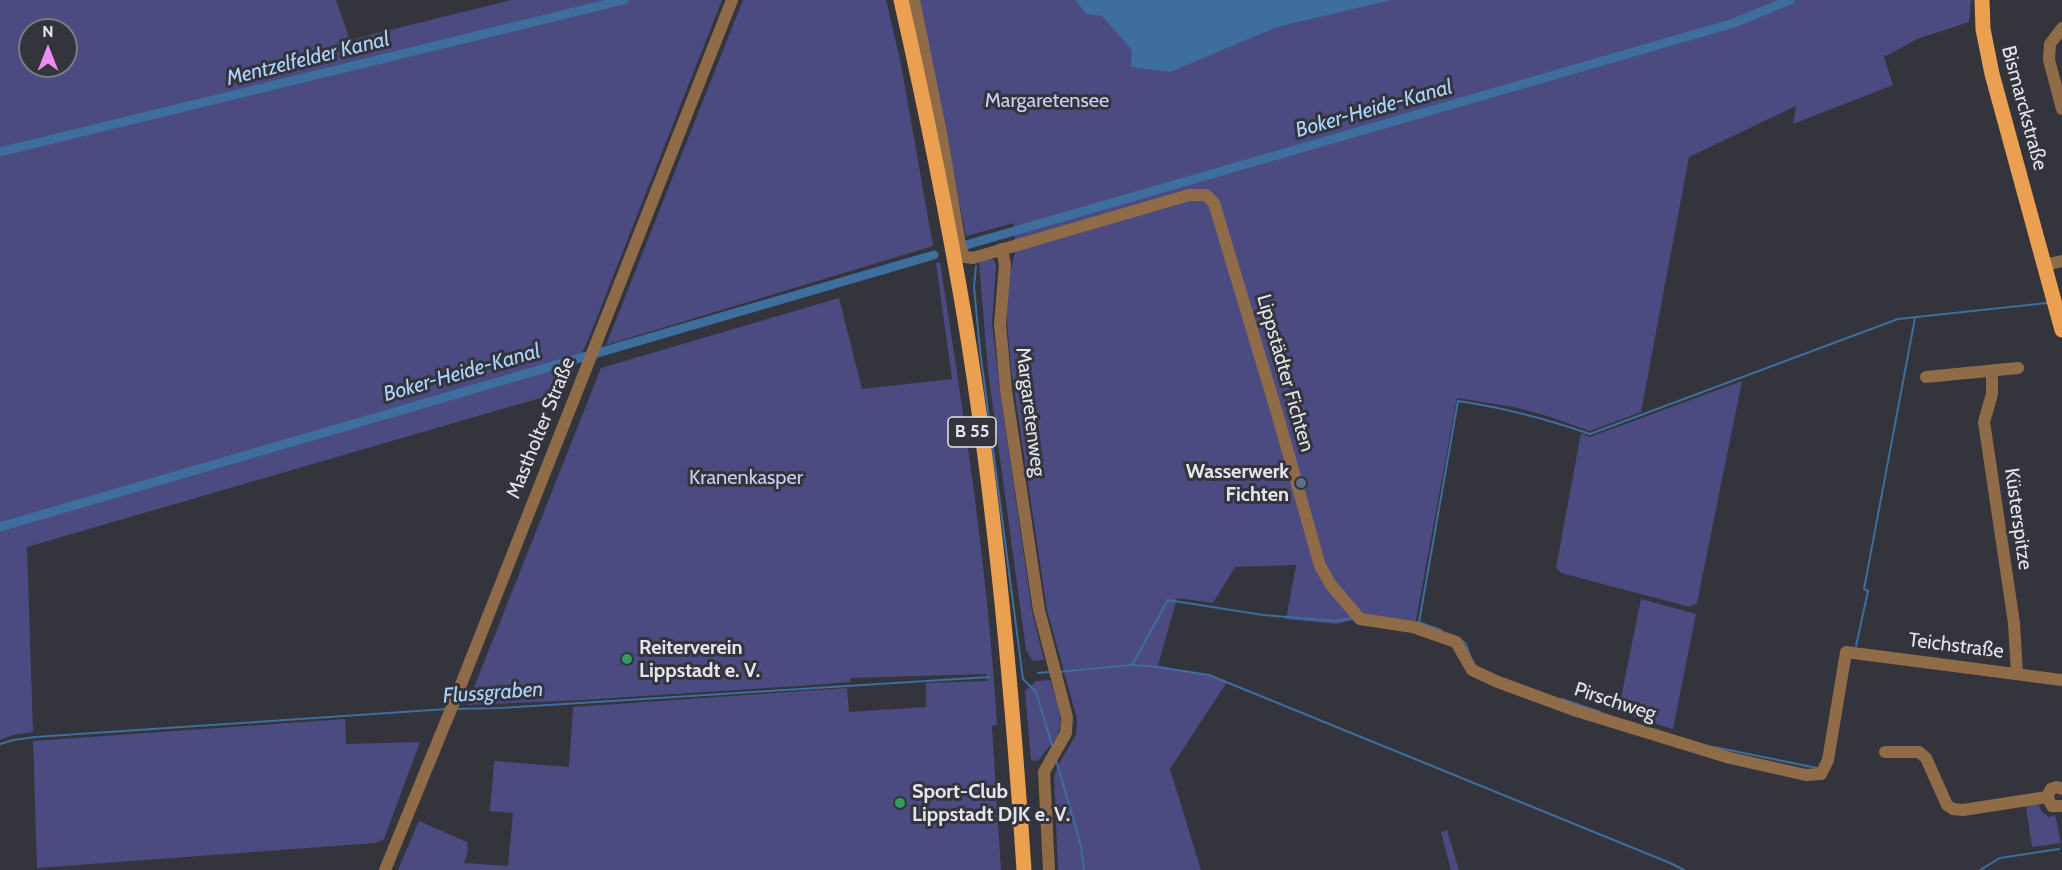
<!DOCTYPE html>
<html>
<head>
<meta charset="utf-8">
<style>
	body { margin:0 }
	#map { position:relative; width:2062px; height:870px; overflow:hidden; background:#33343c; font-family:Cabin,sans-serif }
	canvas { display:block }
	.north { position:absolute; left:18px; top:18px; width:60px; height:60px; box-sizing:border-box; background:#33343c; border:2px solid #7a7a82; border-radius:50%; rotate:0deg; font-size:16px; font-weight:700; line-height:24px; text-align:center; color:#e4e4ea }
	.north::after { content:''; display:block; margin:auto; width:21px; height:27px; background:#f28af3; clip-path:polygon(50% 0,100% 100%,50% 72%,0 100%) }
</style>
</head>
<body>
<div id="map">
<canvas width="2062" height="870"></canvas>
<div class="north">N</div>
</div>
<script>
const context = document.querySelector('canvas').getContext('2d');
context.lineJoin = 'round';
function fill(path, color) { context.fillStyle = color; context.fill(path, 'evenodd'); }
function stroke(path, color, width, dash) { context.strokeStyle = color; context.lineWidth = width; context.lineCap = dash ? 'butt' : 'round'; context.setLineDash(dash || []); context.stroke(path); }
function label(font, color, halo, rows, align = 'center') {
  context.font = font + ' Cabin,sans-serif'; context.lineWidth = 6; context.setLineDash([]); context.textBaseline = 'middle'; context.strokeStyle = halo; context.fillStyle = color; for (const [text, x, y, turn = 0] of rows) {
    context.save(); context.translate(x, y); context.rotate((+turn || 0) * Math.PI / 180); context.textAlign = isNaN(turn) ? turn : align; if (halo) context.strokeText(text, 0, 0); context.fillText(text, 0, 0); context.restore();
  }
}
const green = new Path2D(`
	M0 0H336L350 40 511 0H722L588 340 564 391 27 547 33 732 13 735 0 740ZM30 30H66V66H30Z
	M743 0H886L901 64 933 246 606 345Z
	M919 0H1971L1969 22 1917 39 1884 57 1893 85 1793 124 1796 106 1689 157 1641 412 1590 431 1544 415 1514 407 1457 398 1415 625 1364 618 1336 624 1286 619 1296 565 1235 567 1213 603 1177 598 1158 666 1209 675 1227 682 1170 769 1201 870H1058L1054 777 1057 767 1076 735 1077 719 1047 610 1011 369 1007 323V290L1015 251 1014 223 966 236Z
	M991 259 994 260 996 265 992 323 1000 391 1032 611 1044 660 1033 661 1026 650 988 371 979 262Z
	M940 262C964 416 988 570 997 725L992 726 1001 870H398L419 821 467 842 468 851 464 863 508 866 513 813 490 811 494 761 569 767 573 707 847 688 849 712 926 707V683L987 681 986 674 850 678V682L813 685 582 700 467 705 601 368 839 298 862 389 952 379 936 263Z
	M1742 381 1697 603 1690 607 1561 573 1556 568 1581 433 1590 437Z
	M1641 599 1696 614 1673 729 1618 712Z
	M1050 680C1055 697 1066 720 1056 738 1051 746 1043 753 1038 761L1031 760 1025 691 1036 681Z
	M345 719 346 744 420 742 384 839 376 843 37 868 33 741Z
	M2038 804 2042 812 2049 817 2055 815 2061 843 2032 847 2026 807Z
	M1447 830 1459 870H1451L1441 832Z`);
const water = new Path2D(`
	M1075 0H1391L1277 27 1170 72 1131 67 1132 50 1102 16 1086 14Z`);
const stream = new Path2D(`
	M976 266 974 287 980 350 1023 679 1036 692 1053 748
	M1418 622 1441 630
	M1419 622 1458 401C1506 408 1544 418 1590 434L1898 319 2047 303
	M1460 639 1466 644 1470 656
	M1856 646 1868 591 1864 589 1915 318
	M1132 665 1168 600 1263 615 1334 621 1353 618
	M1059 672 1132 665 1158 667 1209 675 1670 863 1684 870
	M1038 673 1050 672
	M1562 699 1600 712
	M455 709 501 708 989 677
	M0 744 13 740 35 737 447 709
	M1714 747 1817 768
	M1056 760 1081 846 1084 870
	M1980 870 2000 858 2059 849`);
const canal = new Path2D(`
	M0 152 624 0
	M966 245 1734 23 1790 0
	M0 527 934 255`);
const minor = new Path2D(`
	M914 0 941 133 961 250 965 257 973 258 1189 195H1206L1214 203 1277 413 1320 566 1331 585 1360 619 1413 627 1456 642 1472 670 1498 682 1577 711 1730 758 1806 775 1821 774 1828 760 1846 652 2062 680
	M2062 28 2050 44 2049 60 2062 109
	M1002 249 1005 265 1000 324 1006 390 1039 610 1067 717 1066 733 1044 772 1049 870
	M2045 265 2062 261
	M1992 371V394L1984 422 2014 623 2017 674
	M1926 377 2018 368
	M1885 752H1919L1926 758 1947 805 1953 809 1963 810 2047 797
	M2062 789 2057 787 2051 789 2047 797 2052 806H2062
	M385 870 454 702 732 0`);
const major = new Path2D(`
	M901 0C925 106 947 213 965 320 995 502 1012 686 1024 870
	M1982 0 1983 29 1992 74 2062 330`);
const markers = [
	[1301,483,6,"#5c6f8a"],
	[627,659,6,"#2e9e5b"],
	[900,803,6,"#2e9e5b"]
];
const shields = [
	[972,432,48]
];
const shieldNames = [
	["B 55",972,432]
];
const parkNames = [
	["Margaretensee",1047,101],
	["Kranenkasper",746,478]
];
const streetNames = [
	["Bismarckstraße",2024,108,75],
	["Lippstädter Fichten",1285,373,74],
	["Margaretenweg",1030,412,83],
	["Mastholter Straße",541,428,-68],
	["Küsterspitze",2018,519,82],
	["Teichstraße",1956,646,7],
	["Pirschweg",1615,702,18]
];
const poiNames = [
	["Wasserwerk",1289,472,"right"],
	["Fichten",1289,495,"right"],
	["Reiterverein",639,648],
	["Lippstadt e. V.",639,671],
	["Sport-Club",912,792],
	["Lippstadt DJK e. V.",912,815]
];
const waterNames = [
	["Mentzelfelder Kanal",308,59,-14],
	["Boker-Heide-Kanal",1374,109,-16],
	["Boker-Heide-Kanal",462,373,-16],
	["Flussgraben",493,693,-4]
];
fill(green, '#4b4b81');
fill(water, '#3e6e9e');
stroke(stream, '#3e6e9e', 2);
stroke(canal, '#3e6e9e', 9);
stroke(minor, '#906b48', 12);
stroke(major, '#ea9f51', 15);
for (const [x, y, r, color] of markers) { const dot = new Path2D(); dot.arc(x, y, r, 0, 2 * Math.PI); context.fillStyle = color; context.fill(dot); stroke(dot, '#33343c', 2); }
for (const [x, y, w] of shields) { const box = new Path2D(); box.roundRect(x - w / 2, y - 15, w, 30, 4.5); context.fillStyle = '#33343c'; context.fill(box); stroke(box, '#e4e4ea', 1.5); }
label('bold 18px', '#e4e4ea', null, shieldNames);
label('20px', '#cccef2', '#33343c', parkNames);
label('20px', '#e4e4ea', '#33343c', streetNames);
label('bold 20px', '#e4e4ea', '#33343c', poiNames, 'left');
label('italic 21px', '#acd4ff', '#33343c', waterNames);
</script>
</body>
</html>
